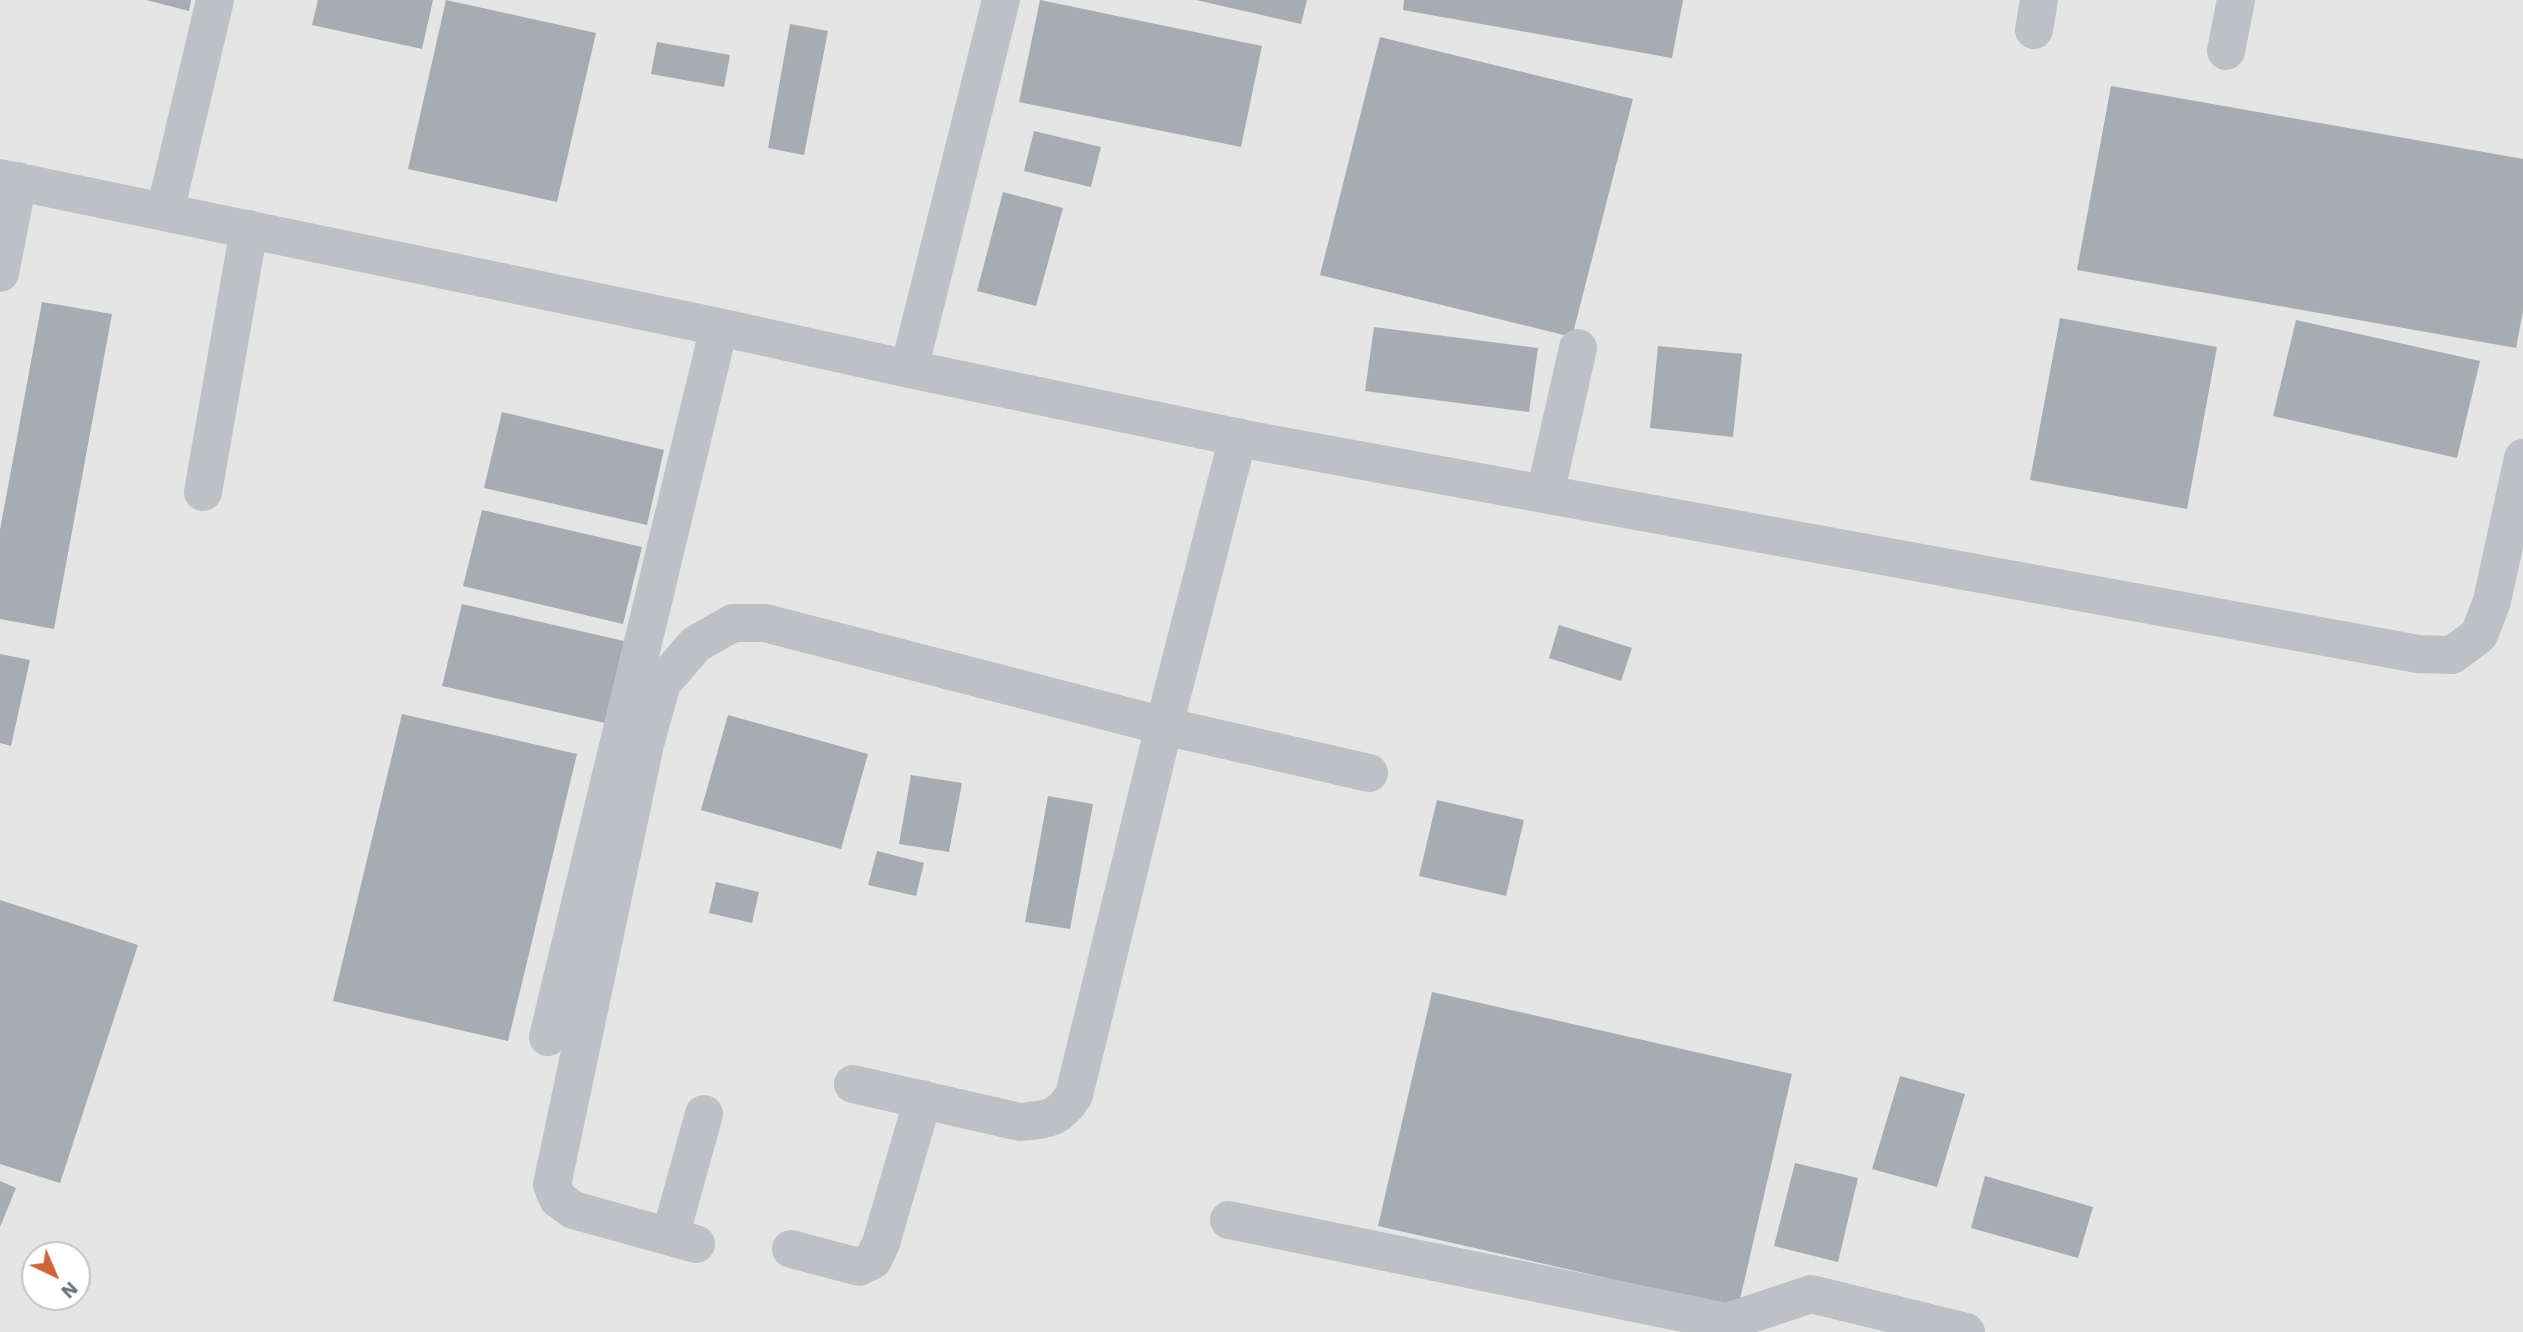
<!DOCTYPE html>
<html>
<head>
<meta charset="utf-8">
<style>
	body { margin:0 }
	#map { position:relative; width:2523px; height:1332px; overflow:hidden; background:#f4f4f1; font-family:"Work Sans",sans-serif }
	canvas { display:block }
	.north { position:absolute; left:21px; top:1241px; width:70px; height:70px; box-sizing:border-box; background:#fff; border:2px solid #c2c7cb; border-radius:50%; rotate:136deg; font-size:19px; font-weight:700; line-height:28px; text-align:center; color:#66727e }
	.north::after { content:''; display:block; margin:auto; width:24px; height:32px; background:#ce6437; clip-path:polygon(50% 0,100% 100%,50% 72%,0 100%) }
</style>
</head>
<body>
<div id="map">
<canvas width="2523" height="1332"></canvas>
<div class="north">N</div>
</div>
<script>
const context = document.querySelector('canvas').getContext('2d');
context.lineJoin = 'round';
function fill(path, color) { context.fillStyle = color; context.fill(path, 'evenodd'); }
function stroke(path, color, width, dash) { context.strokeStyle = color; context.lineWidth = width; context.lineCap = dash ? 'butt' : 'round'; context.setLineDash(dash || []); context.stroke(path); }
const built = new Path2D(`
	M0 0H2523V1332H0ZM35 1255H77V1297H35Z`);
const building = new Path2D(`
	M146 0H191L189 11Z
	M318 0H433L422 49 312 25Z
	M446 0 596 33 557 202 408 169Z
	M1040 0 1262 46 1241 147 1019 102Z
	M1196 0H1307L1301 24Z
	M1404 0H1683L1672 58 1403 10Z
	M790 24 828 31 804 155 768 148Z
	M1380 37 1633 99 1572 337 1320 275Z
	M657 42 730 55 724 87 651 74Z
	M2111 86 2523 159V311L2516 348 2077 270Z
	M1034 131 1101 147 1091 187 1024 171Z
	M1003 192 1063 208 1036 306 977 291Z
	M42 302 112 314 54 629 0 619V530Z
	M2060 318 2217 347 2187 509 2030 480Z
	M2296 320 2480 361 2457 458 2273 416Z
	M1374 327 1538 348 1529 412 1365 391Z
	M1658 346 1742 354 1733 437 1650 428Z
	M502 412 664 450 647 525 484 488Z
	M482 510 642 547 623 624 463 586Z
	M462 604 624 641 605 723 442 686Z
	M1559 625 1632 648 1621 681 1549 658Z
	M0 654 30 660 11 746 0 743Z
	M402 714 577 754 508 1041 333 1001Z
	M728 715 868 754 841 849 701 810Z
	M911 775 962 783 949 852 899 844Z
	M1048 796 1093 804 1070 929 1025 922Z
	M1437 800 1524 820 1506 896 1419 876Z
	M877 851 924 863 916 896 868 885Z
	M716 882 759 892 752 923 709 913Z
	M0 900 138 945 60 1183 0 1164Z
	M1432 992 1792 1074 1738 1308 1378 1226Z
	M1900 1076 1965 1094 1937 1187 1872 1169Z
	M1795 1163 1858 1178 1838 1262 1774 1246Z
	M1985 1176 2093 1207 2078 1258 1971 1228Z
	M0 1181 16 1188 0 1227Z`);
const minor = new Path2D(`
	M2034 30 2039 0
	M2226 51 2236 0
	M0 178 719 327 909 369 1260 442 2418 654 2452 655 2479 635 2492 601 2523 458
	M165 212 215 0
	M0 273 18 181
	M909 369 1001 0
	M203 492 249 229
	M1545 494 1578 348
	M548 1037 719 327
	M853 1084 1020 1122C1048 1119 1058 1120 1074 1095L1164 726 1238 437
	M1229 1220 1727 1322 1811 1294 1966 1332
	M670 1237 704 1114
	M696 1244 573 1210 558 1199 552 1185 645 744 662 683 696 644 733 623H765L1164 726 1369 773
	M791 1249 859 1267 873 1260 881 1243 923 1099`);
fill(built, '#e4e5e4');
fill(building, '#a6acb2');
stroke(minor, '#bdc0c4', 38);
</script>
</body>
</html>
